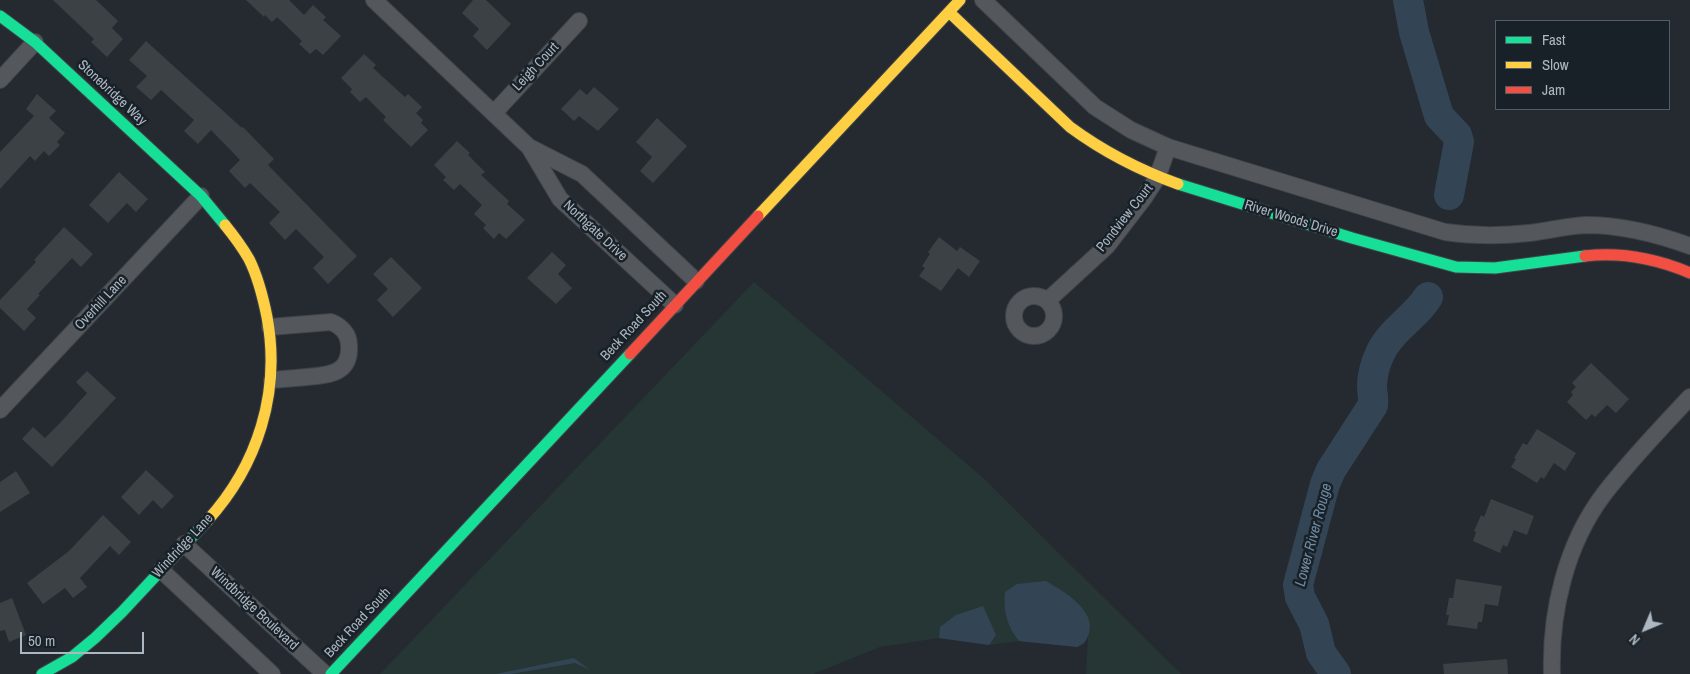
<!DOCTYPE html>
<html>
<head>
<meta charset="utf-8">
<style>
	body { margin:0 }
	#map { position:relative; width:1690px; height:674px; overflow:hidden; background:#242a2f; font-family:"Archivo Narrow",sans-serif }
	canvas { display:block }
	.legend { position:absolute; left:1495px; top:20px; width:175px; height:90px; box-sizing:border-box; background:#192128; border:1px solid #545d65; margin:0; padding:6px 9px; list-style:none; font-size:15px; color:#adb7c1 }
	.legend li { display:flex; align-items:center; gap:10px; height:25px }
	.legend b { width:25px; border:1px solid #545d65 }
	.north { position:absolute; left:1620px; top:604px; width:50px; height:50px; -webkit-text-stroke:4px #192128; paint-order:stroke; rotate:225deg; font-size:14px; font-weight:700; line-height:20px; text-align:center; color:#adb7c1 }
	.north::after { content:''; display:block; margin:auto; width:18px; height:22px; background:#adb7c1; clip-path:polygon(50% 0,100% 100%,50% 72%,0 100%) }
	.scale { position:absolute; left:20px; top:632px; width:124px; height:22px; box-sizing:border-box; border:2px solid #adb7c1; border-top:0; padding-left:6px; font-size:15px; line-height:18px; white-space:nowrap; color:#adb7c1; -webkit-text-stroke:4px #192128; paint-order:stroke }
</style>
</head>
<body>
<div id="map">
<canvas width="1690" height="674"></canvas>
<ul class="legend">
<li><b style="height:6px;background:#16e098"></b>Fast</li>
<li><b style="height:6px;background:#ffcf43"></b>Slow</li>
<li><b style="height:6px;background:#f24e42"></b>Jam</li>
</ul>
<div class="north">N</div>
<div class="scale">50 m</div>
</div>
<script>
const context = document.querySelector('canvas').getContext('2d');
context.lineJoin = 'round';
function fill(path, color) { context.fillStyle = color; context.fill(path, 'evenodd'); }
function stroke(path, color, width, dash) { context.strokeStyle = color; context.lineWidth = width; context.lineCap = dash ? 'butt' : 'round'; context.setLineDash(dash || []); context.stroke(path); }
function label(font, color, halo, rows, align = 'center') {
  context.font = font + ' "Archivo Narrow",sans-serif'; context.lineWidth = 5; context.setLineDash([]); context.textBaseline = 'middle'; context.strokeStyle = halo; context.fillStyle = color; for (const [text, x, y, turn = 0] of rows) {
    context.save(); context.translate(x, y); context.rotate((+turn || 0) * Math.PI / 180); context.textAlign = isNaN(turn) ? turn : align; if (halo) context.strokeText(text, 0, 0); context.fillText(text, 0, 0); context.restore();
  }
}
const green = new Path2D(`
	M754 282 982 477 1181 674H1086L1088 637 1084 644 1077 647 1019 641 989 645 939 638 880 647 813 674H380Z`);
const water = new Path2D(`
	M1046 581C1063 591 1096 610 1089 633 1087 640 1084 644 1077 647L1019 641C1007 627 1003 610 1005 592L1017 584Z
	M983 606 996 635 989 645 939 638 940 627 956 615Z
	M574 658 590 670 575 663 511 674H496Z`);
const river = new Path2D(`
	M1408 0 1414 32 1439 116 1457 135 1459 142 1449 195
	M1336 674 1321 653 1314 624 1300 597 1298 585 1325 484 1331 470 1373 405C1374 399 1372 393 1372 386 1372 377 1375 364 1379 356 1388 332 1415 318 1428 297`);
const building = new Path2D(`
	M53 0H96L118 21 112 28 123 39 107 57 91 42 94 39Z
	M246 0H289L304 15 313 5 326 17 323 20 341 36 323 55 316 49 310 54 299 44 302 41 277 17 272 22 265 15 264 17Z
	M473 0H486L511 24 487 50 473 36 479 29 462 13Z
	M146 41 242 128 243 127 274 159 268 165 357 256 328 284 313 268 324 257 296 229 285 240 269 223 280 212 250 183 245 188 229 171 240 160 211 130 198 144 184 131 194 120 161 90 151 100 136 87 147 76 129 60Z
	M364 54 376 65 373 68 405 97 408 94 422 107 416 113 423 120 421 123 428 130 411 147 383 120 386 117 366 97 360 102 350 92 352 89 341 78Z
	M594 87 619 109 598 131 579 116 574 121 561 109 580 89 587 95Z
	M37 94 56 111 49 118 65 133 57 142 60 145 49 156 44 151 35 161 30 156 0 189V152L34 116 26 109Z
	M657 118 687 146 653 183 640 171 652 157 636 142Z
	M457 141 470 153 468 155 485 172 481 175 509 201 507 204 525 220 506 239 499 233 494 239 483 228 486 225 474 214 482 205 460 184 454 190 443 180 446 177 434 165Z
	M119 172 148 199 136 212 127 203 108 223 89 205Z
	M64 227 93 254 81 267 72 258 38 294 40 295 27 309 36 318 24 331 0 308V300L36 262 34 260Z
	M939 237 957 251 960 247 980 261 969 277 958 268 941 291 919 276 925 268 922 266 930 254 928 252Z
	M552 252 566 265 558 274 572 288 556 304 527 278Z
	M391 257 422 288 393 317 377 300 388 289 373 274Z
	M1591 363 1629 399 1616 413 1607 405 1595 417 1592 414 1586 420 1567 402 1573 395 1571 392 1576 387 1572 383Z
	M87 371 116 398 52 467 22 439 33 427 45 438 60 423 87 393 76 382Z
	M1537 429 1576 453 1565 471 1554 463 1544 479 1541 477 1537 483 1511 467 1516 459 1514 458 1523 443 1527 445Z
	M146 470 174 496 162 509 153 500 139 515 121 497Z
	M16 471 30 493 0 512V482Z
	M1491 499 1534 516 1527 535 1514 530 1507 547 1503 545 1500 553 1473 541 1476 532 1474 531 1481 515 1484 517Z
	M103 515 131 542 119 555 110 546 80 578 87 587 73 598 65 588 43 604 27 583 69 551Z
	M1456 579 1502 586 1498 606 1485 604 1482 622H1478L1477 629 1447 625 1449 615H1446L1449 598H1453Z
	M12 598 26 635 9 642 5 630 0 631V603Z
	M1507 659 1508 674H1444L1443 664Z`);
const street = new Path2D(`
	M374 0 529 147 560 199 675 305
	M983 0 1095 107 1131 130 1168 147 1445 232C1473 236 1501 236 1529 233 1548 231 1566 226 1586 225 1621 225 1657 234 1690 246
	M0 80 35 42
	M494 113 579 21
	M529 147 582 174 696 281
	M1014 316a20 20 0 1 1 40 0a20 20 0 1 1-40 0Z
	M1047 301 1107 246 1144 198 1157 178 1168 147
	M270 327 331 322C341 326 349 334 349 345 351 374 329 375 307 377 295 378 284 379 272 380
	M0 410 201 196
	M184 544 325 674
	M161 570 272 674
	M1552 674C1550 612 1566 544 1604 494 1630 460 1661 428 1690 397`);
const fast = new Path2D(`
	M0 16 35 42 201 196 225 225
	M1178 184 1352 238 1456 267 1495 268 1585 256
	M42 674 72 657 95 638 122 612 207 521
	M331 674 630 354`);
const slow = new Path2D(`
	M949 12 1070 127C1104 152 1139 170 1178 184
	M758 216 960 0
	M207 521C258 465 281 392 267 317 263 297 258 277 249 259 242 247 234 236 225 225`);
const jam = new Path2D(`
	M1585 256C1621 252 1657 259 1690 273
	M630 354 758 216`);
const streetNames = [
	["Leigh Court",536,67,-47],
	["Stonebridge Way",112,93,43],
	["Pondview Court",1125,218,-52],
	["River Woods Drive",1291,219,17],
	["Northgate Drive",595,231,43],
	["Overhill Lane",101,303,-47],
	["Beck Road South",634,326,-47],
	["Windridge Lane",183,546,-47],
	["Windbridge Boulevard",254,609,43],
	["Beck Road South",358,623,-47]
];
const waterNames = [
	["Lower River Rouge",1314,535,-75]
];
fill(green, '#253635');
fill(water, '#334555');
stroke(river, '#334555', 30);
fill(building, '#3c4146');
stroke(street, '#404448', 18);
stroke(fast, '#404448', 13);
stroke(slow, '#404448', 13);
stroke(jam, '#404448', 13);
stroke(street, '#54585d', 16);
stroke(fast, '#16e098', 11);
stroke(slow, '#ffcf43', 11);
stroke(jam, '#f24e42', 11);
label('14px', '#adb7c1', '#192128', streetNames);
label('italic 15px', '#708ba2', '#192128', waterNames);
</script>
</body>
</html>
